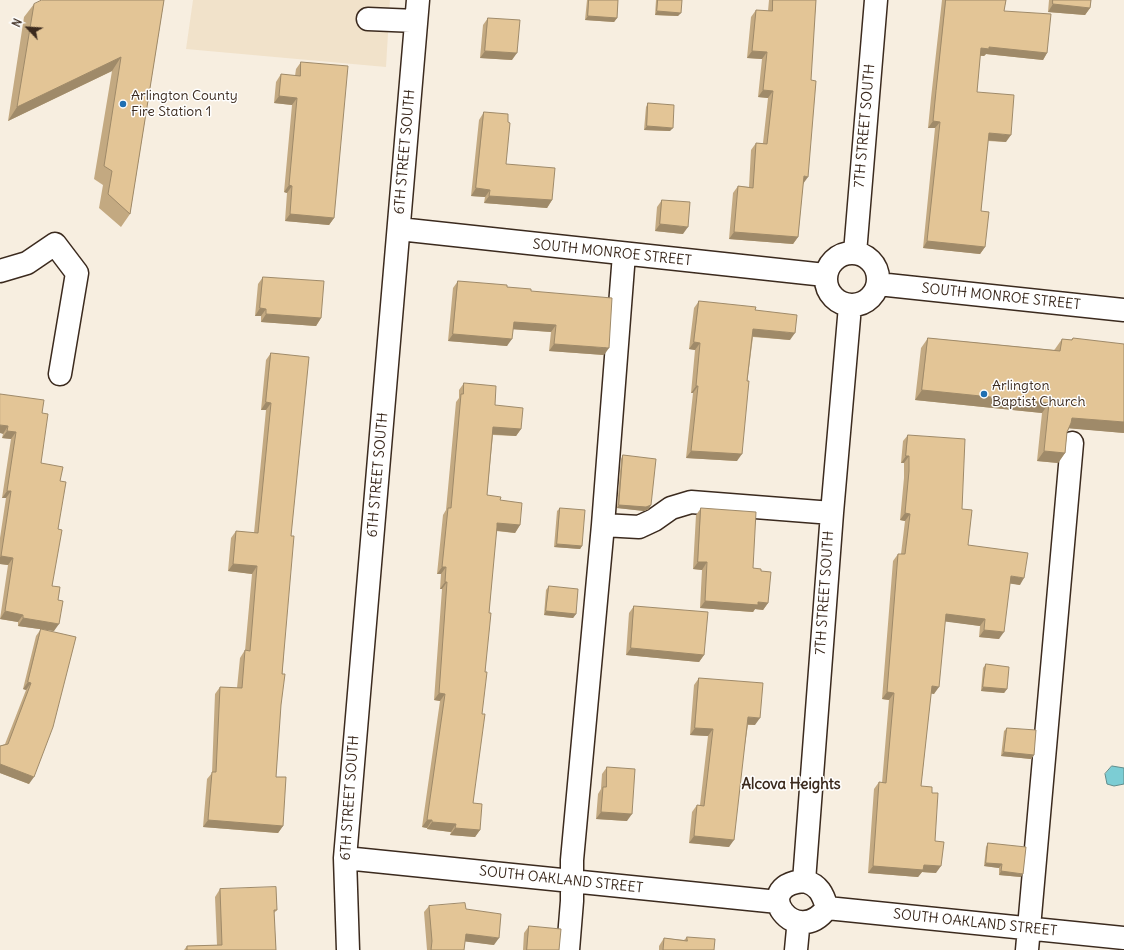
<!DOCTYPE html>
<html>
<head>
<meta charset="utf-8">
<style>
	body { margin:0 }
	#map { position:relative; width:1124px; height:950px; overflow:hidden; background:#f7eee0; font-family:Delius,sans-serif }
	canvas { display:block }
	.north { position:absolute; left:8px; top:8px; width:40px; height:40px; -webkit-text-stroke:3px #fff; paint-order:stroke; rotate:295deg; font-size:11px; font-weight:700; line-height:16px; text-align:center; color:#3b2a1e }
	.north::after { content:''; display:block; margin:auto; width:14px; height:18px; background:#3b2a1e; clip-path:polygon(50% 0,100% 100%,50% 72%,0 100%) }
</style>
</head>
<body>
<div id="map">
<canvas width="1124" height="950"></canvas>
<div class="north">N</div>
</div>
<script>
const context = document.querySelector('canvas').getContext('2d');
context.lineJoin = 'round';
function fill(path, color) { context.fillStyle = color; context.fill(path, 'evenodd'); }
function stroke(path, color, width, dash) { context.strokeStyle = color; context.lineWidth = width; context.lineCap = dash ? 'butt' : 'round'; context.setLineDash(dash || []); context.stroke(path); }
function label(font, color, halo, rows, align = 'center') {
  context.font = font + ' Delius,sans-serif'; context.lineWidth = 3; context.setLineDash([]); context.textBaseline = 'middle'; context.strokeStyle = halo; context.fillStyle = color; for (const [text, x, y, turn = 0] of rows) {
    context.save(); context.translate(x, y); context.rotate((+turn || 0) * Math.PI / 180); context.textAlign = isNaN(turn) ? turn : align; if (halo) context.strokeText(text, 0, 0); context.fillText(text, 0, 0); context.restore();
  }
}
const built = new Path2D(`
	M193 0H390L386 67 186 49Z`);
const water = new Path2D(`
	M1112 766 1124 768V784L1114 786 1107 784 1105 774Z`);
const minor = new Path2D(`
	M368 19 416 21
	M399 229 825 275
	M826 279a26 26 0 1 1 52 0a26 26 0 1 1-52 0Z
	M855 253 876 0
	M0 271 27 263 55 244 77 273 60 374
	M878 284 1124 310
	M603 525 639 527 654 520 671 508 691 502 832 513
	M345 858 778 902
	M804 881 832 513 850 306
	M804 881C819 885 823 894 827 908 796 950 748 886 804 881Z
	M827 908 1124 938
	M348 950 345 858 418 0
	M568 950 572 901V860L603 525 624 254
	M796 950 798 929
	M1027 950 1072 443`);
const wall = new Path2D(`
	M164 0 130 214 121 227 99 208 103 185 94 179 112 71 8 121 24 17 34 4Z
	M587 0H618L617 18 614 22 585 20Z
	M656 0H682L678 16 655 15Z
	M769 0H816L803 184 798 237 793 244 729 239 733 193 738 186 749 187 751 150 756 143H763L768 98 758 97 762 59 747 58 751 17 756 10 768 11Z
	M942 0H1006L1004 11 1047 53 1043 60 986 54 984 56H980L977 92 1006 142 988 141 981 211 985 247 980 254 923 248 935 128H928L931 98Z
	M1049 0H1091L1090 8 1085 15 1048 12Z
	M488 18 512 60 480 58 483 25Z
	M301 62 334 218 329 225 285 221 287 193 284 192 292 105 274 103 276 82 281 74 295 76 296 69Z
	M648 103 670 131 644 130 646 107Z
	M484 112 506 164 552 200 547 208 484 203 485 197 471 196 479 120Z
	M662 200 683 234 655 231 657 207Z
	M263 277 321 318 316 326 261 322V316H255L258 284Z
	M458 281 507 287 531 291 604 355 549 351 551 332 513 329 507 346 448 341 453 288Z
	M699 301 755 310 790 340 753 337 737 461 686 458 693 393H691L695 350 689 349 694 308Z
	M928 338 1054 350 1055 349 1062 339 1071 340 1073 338 1124 433 1069 428 1067 432 1065 453 1058 463 1037 461 1042 413 915 400 921 348Z
	M271 353 291 536 276 777 283 826 278 833 203 827 207 779 212 773 215 694 220 687 237 688 240 658 245 650V651L252 574 228 571 231 538 236 531 254 533 266 410H261L266 360Z
	M464 383 495 405 521 429 516 436 493 435 487 495 500 500 520 525 515 533 496 531 489 613 485 672 473 803 480 830 475 837 450 835 451 832 427 829V828L422 827 440 701 434 700 442 589H440L441 574H437L443 515 446 510 456 402 459 398V390Z
	M0 394 42 413 41 463 60 481 58 529 52 586 58 600 54 631 18 626V622L0 619 8 565 0 564V538L6 498H2L11 439 2 438 3 434Z
	M908 435 962 509 968 545 1020 585 1010 583 999 639 979 637 980 626 945 621 934 694 931 693 921 786 932 793 936 873 922 872 918 877 868 873 874 789 879 782 882 783 889 700 882 699 893 561 898 554H901L905 521 900 520 904 478V463H901L903 441Z
	M623 455 649 509 644 511 617 508 621 459Z
	M560 508 582 546 580 549 554 547 557 511Z
	M701 508 753 568 761 571 768 603 763 610 755 609 753 612 700 608 702 570 693 569 696 515Z
	M549 586 576 614 573 618 544 615 546 590Z
	M634 606 704 655 699 662 626 655 629 613Z
	M41 629 29 784 0 773V746L5 744 26 690 23 689 36 636Z
	M986 664 1007 689 1004 693 981 691 983 668Z
	M699 678 755 725H748L729 847 689 843 692 812 697 805H700L708 736 690 735 694 685Z
	M1007 728 1034 755 1031 759 1001 756 1004 731Z
	M607 767 627 821 596 819 598 794 601 789 602 774Z
	M988 843 1021 877 999 875V868L984 866 986 847Z
	M220 889 277 910 274 913 276 950H184L187 946 217 945 215 897Z
	M429 906 466 909 494 945 465 941 464 950H427L424 912Z
	M529 926 559 950H523L524 933Z
	M687 937 714 950H659V946L664 938 684 940Z`);
const shadedWall = new Path2D(`
	M1053 4 1090 8 1085 15 1048 12Z
	M657 11 681 13 678 16 655 15Z
	M588 16 617 18 614 22 585 20Z
	M989 47 1047 53 1043 60 986 54 984 56 976 55 981 48Z
	M485 51 517 53 512 60 480 58Z
	M752 51 767 52 762 59 747 58Z
	M121 57 112 71 8 121 17 107Z
	M763 90 773 91 768 98 758 97Z
	M279 96 297 98 292 105 274 103Z
	M933 121 940 122 935 128H928Z
	M647 126 673 128 670 131 644 130Z
	M989 133 1011 135 1006 142 984 140Z
	M804 176 808 177 803 184H799Z
	M289 185 292 186 287 193 284 192Z
	M476 188 490 190 485 197 471 196Z
	M489 196 552 200 547 208 484 203Z
	M290 214 334 218 329 225 285 221Z
	M660 224 688 227 683 234 655 231Z
	M734 232 798 237 793 244 729 239Z
	M927 241 985 247 980 254 923 248Z
	M260 308 266 309 261 316H255Z
	M266 314 321 318 316 326 261 322Z
	M514 322 556 325 551 332 509 329Z
	M753 329 795 333 790 340 748 336Z
	M453 334 512 339 507 346 448 341Z
	M694 342 700 343 695 350 689 349Z
	M554 344 609 348 604 355 549 351Z
	M696 386H698L693 393H691Z
	M922 390 1049 403 1042 413 915 400Z
	M266 402 271 403 266 410H261Z
	M1072 418 1124 422V433L1065 428Z
	M0 425 8 426 3 434 0 433Z
	M493 427 521 429 516 436 488 434Z
	M7 431 16 432 11 439 2 438Z
	M691 451 742 454 737 461 686 458Z
	M1044 451 1065 453 1058 463 1037 461Z
	M906 456H909L904 463H901Z
	M7 491H11L6 498H2Z
	M619 505H651L649 509 644 511 617 508Z
	M905 513 910 514 905 521 900 520Z
	M497 523 520 525 515 533 492 530Z
	M557 544 582 546 580 549 554 547Z
	M1 556 13 558 8 565 0 564V557Z
	M698 562H707L702 570 693 569Z
	M233 564 257 566 252 574 228 571Z
	M442 567H446L441 574H437Z
	M1011 576 1024 578 1020 585 1006 583Z
	M445 582H447L442 589H440Z
	M705 601 758 602 768 603 763 610 755 609 753 612 700 608Z
	M5 611 23 615 18 622 0 619Z
	M546 611 576 614 573 618 544 615Z
	M946 614 985 619 980 626 941 621Z
	M23 618 59 624 54 631 18 626Z
	M984 630 1004 632 999 639 979 637Z
	M631 648 704 655 699 662 626 655Z
	M28 682 31 683 26 690 23 689Z
	M932 686 939 687 934 694 927 693Z
	M983 687 1007 689 1004 693 981 691Z
	M887 692 894 693 889 700 882 699Z
	M439 693 445 694 440 701 434 700Z
	M748 717 760 718 755 725 743 724Z
	M695 728 713 729 708 736 690 735Z
	M1004 752 1034 755 1031 759 1001 756Z
	M0 764 34 777 29 784 0 773Z
	M601 812 632 814 627 821 596 819Z
	M208 820 283 826 278 833 203 827Z
	M427 820H432L427 828 422 827Z
	M432 822 456 824 451 832 427 829Z
	M455 828 480 830 475 837 450 835Z
	M694 836 734 840 729 847 689 843Z
	M986 863 1002 864 999 868 984 866Z
	M924 865 941 866 936 873 922 872 918 877 868 873 873 866Z
	M1001 871 1023 874 1021 877 999 875Z
	M466 934 499 938 494 945 461 941Z`);
const building = new Path2D(`
	M42 0H164L130 214 108 194 112 171 104 166 121 57 17 107 34 4Z
	M589 0H618L617 18 588 16Z
	M658 0H682L681 13 657 11Z
	M773 0H816L811 80 816 81 808 177 804 176 798 237 734 232 738 186 753 188 756 143 767 144 773 91 763 90 767 52 752 51 756 10 772 11Z
	M946 0H1006L1004 11 1051 14 1047 53 989 47V49L981 48 977 92 1014 95 1011 135 989 133 981 211 989 212 985 247 927 241 940 122 933 121 936 91Z
	M1053 0H1091L1090 8 1053 4Z
	M488 18 520 20 517 53 485 51Z
	M301 62 348 66 334 218 290 214 292 186 289 185 297 98 279 96 281 74 300 76Z
	M648 103 674 105 673 128 647 126Z
	M484 112 508 114V122L510 123 506 164 555 168 552 200 489 196 490 190 476 188Z
	M662 200 690 202 688 227 660 224Z
	M263 277 324 281 321 318 266 314V309L260 308Z
	M458 281 507 285V287L531 289V291L612 298 609 348 554 344 556 325 514 322 512 339 453 334Z
	M699 301 756 307 755 310 797 315 795 333 753 329 747 381H749L742 454 691 451 698 386H696L700 343 694 342Z
	M928 338 1060 351 1062 339 1072 340 1073 338 1124 344V422L1072 418 1071 423 1067 432 1065 453 1044 451 1049 403 922 390Z
	M271 353 309 357 291 536H294L282 674H285L281 705 276 777H286L283 826 208 820 212 772H216L220 687 242 688 245 650 250 651 257 566 233 564 236 531 258 533 271 403 266 402Z
	M464 383 496 386 495 405 523 408 521 429 493 427 487 495 501 497 500 500 522 503 520 525 497 523V527L489 613H491L485 672H487L482 714H485L473 803 482 804 480 830 455 828 456 824 432 822V820H427L445 694 439 693 447 582H445L446 567H442L448 508H451L461 394H463Z
	M0 394 44 400 42 413 48 414 41 463 63 467 60 481 66 482 58 529 62 530 52 586 60 587 58 600 63 601 59 624 23 618V615L5 611 13 558 1 556 11 491H7L16 432 7 431 8 426 0 425Z
	M908 435 965 439 962 509 972 510 968 545 1028 553 1024 578 1011 576 1004 632 984 630 985 619 946 614 939 687 932 686 921 786 932 787V793H938L935 841 944 842 941 866 924 865 923 870 873 866 879 782 886 783 894 693 887 692 898 554H905L910 514 905 513 909 471V456H906Z
	M623 455 656 459 651 505 646 507 619 505Z
	M560 508 585 510 582 546 557 544Z
	M701 508 756 512 753 568 761 569V571L771 572 768 603 758 602V605L705 601 707 562H698Z
	M549 586 578 589 576 614 546 611Z
	M634 606 708 612 704 655 631 648Z
	M41 629 76 637 53 727 34 777 0 764V746L8 744 31 683 28 682Z
	M986 664 1009 667 1007 689 983 687Z
	M699 678 763 683 760 718 748 717 734 840 694 836 697 805 704 806 713 729 695 728Z
	M1007 728 1036 730 1034 755 1004 752Z
	M607 767 635 769 632 814 601 812 603 787H606Z
	M988 843 1026 847 1023 874 1001 871 1002 864 986 863Z
	M276 887 277 910H274L276 950H187V946L222 945 220 889Z
	M465 903 466 909 501 914 499 938 466 934 464 950H431L432 941 429 906Z
	M529 926 561 929 559 950H527Z
	M687 937 715 939 714 950H663L664 938 687 941Z`);
const markers = [
	[123,104,4,"#1f6fb2"],
	[984,394,4,"#1f6fb2"]
];
const poiNames = [
	["Arlington County",131,96],
	["Fire Station 1",131,112],
	["Arlington",992,386],
	["Baptist Church",992,402]
];
const streetNames = [
	["7TH STREET SOUTH",865,126,-85],
	["6TH STREET SOUTH",405,152,-85],
	["SOUTH MONROE STREET",612,253,6],
	["SOUTH MONROE STREET",1001,297,6],
	["6TH STREET SOUTH",378,475,-85],
	["7TH STREET SOUTH",825,593,-86],
	["6TH STREET SOUTH",350,798,-86],
	["SOUTH OAKLAND STREET",561,880,6],
	["SOUTH OAKLAND STREET",975,923,6]
];
const neighbourhoodNames = [
	["Alcova Heights",791,785]
];
fill(built, '#f1e2ca');
fill(water, '#7ccdd4');
stroke(water, '#628c8b', 1);
stroke(minor, '#3b2a1e', 25);
stroke(minor, '#fff', 22);
fill(wall, '#c3a981');
fill(shadedWall, '#9f8a69');
fill(building, '#e3c596');
stroke(building, '#9f8a69', 1);
for (const [x, y, r, color] of markers) { const dot = new Path2D(); dot.arc(x, y, r, 0, 2 * Math.PI); context.fillStyle = color; context.fill(dot); stroke(dot, '#fff', 1.5); }
label('14px', '#3b2a1e', '#fff', poiNames, 'left');
label('14px', '#3b2a1e', '#fff', streetNames);
label('bold 15px', '#3b2a1e', '#fff', neighbourhoodNames);
</script>
</body>
</html>
